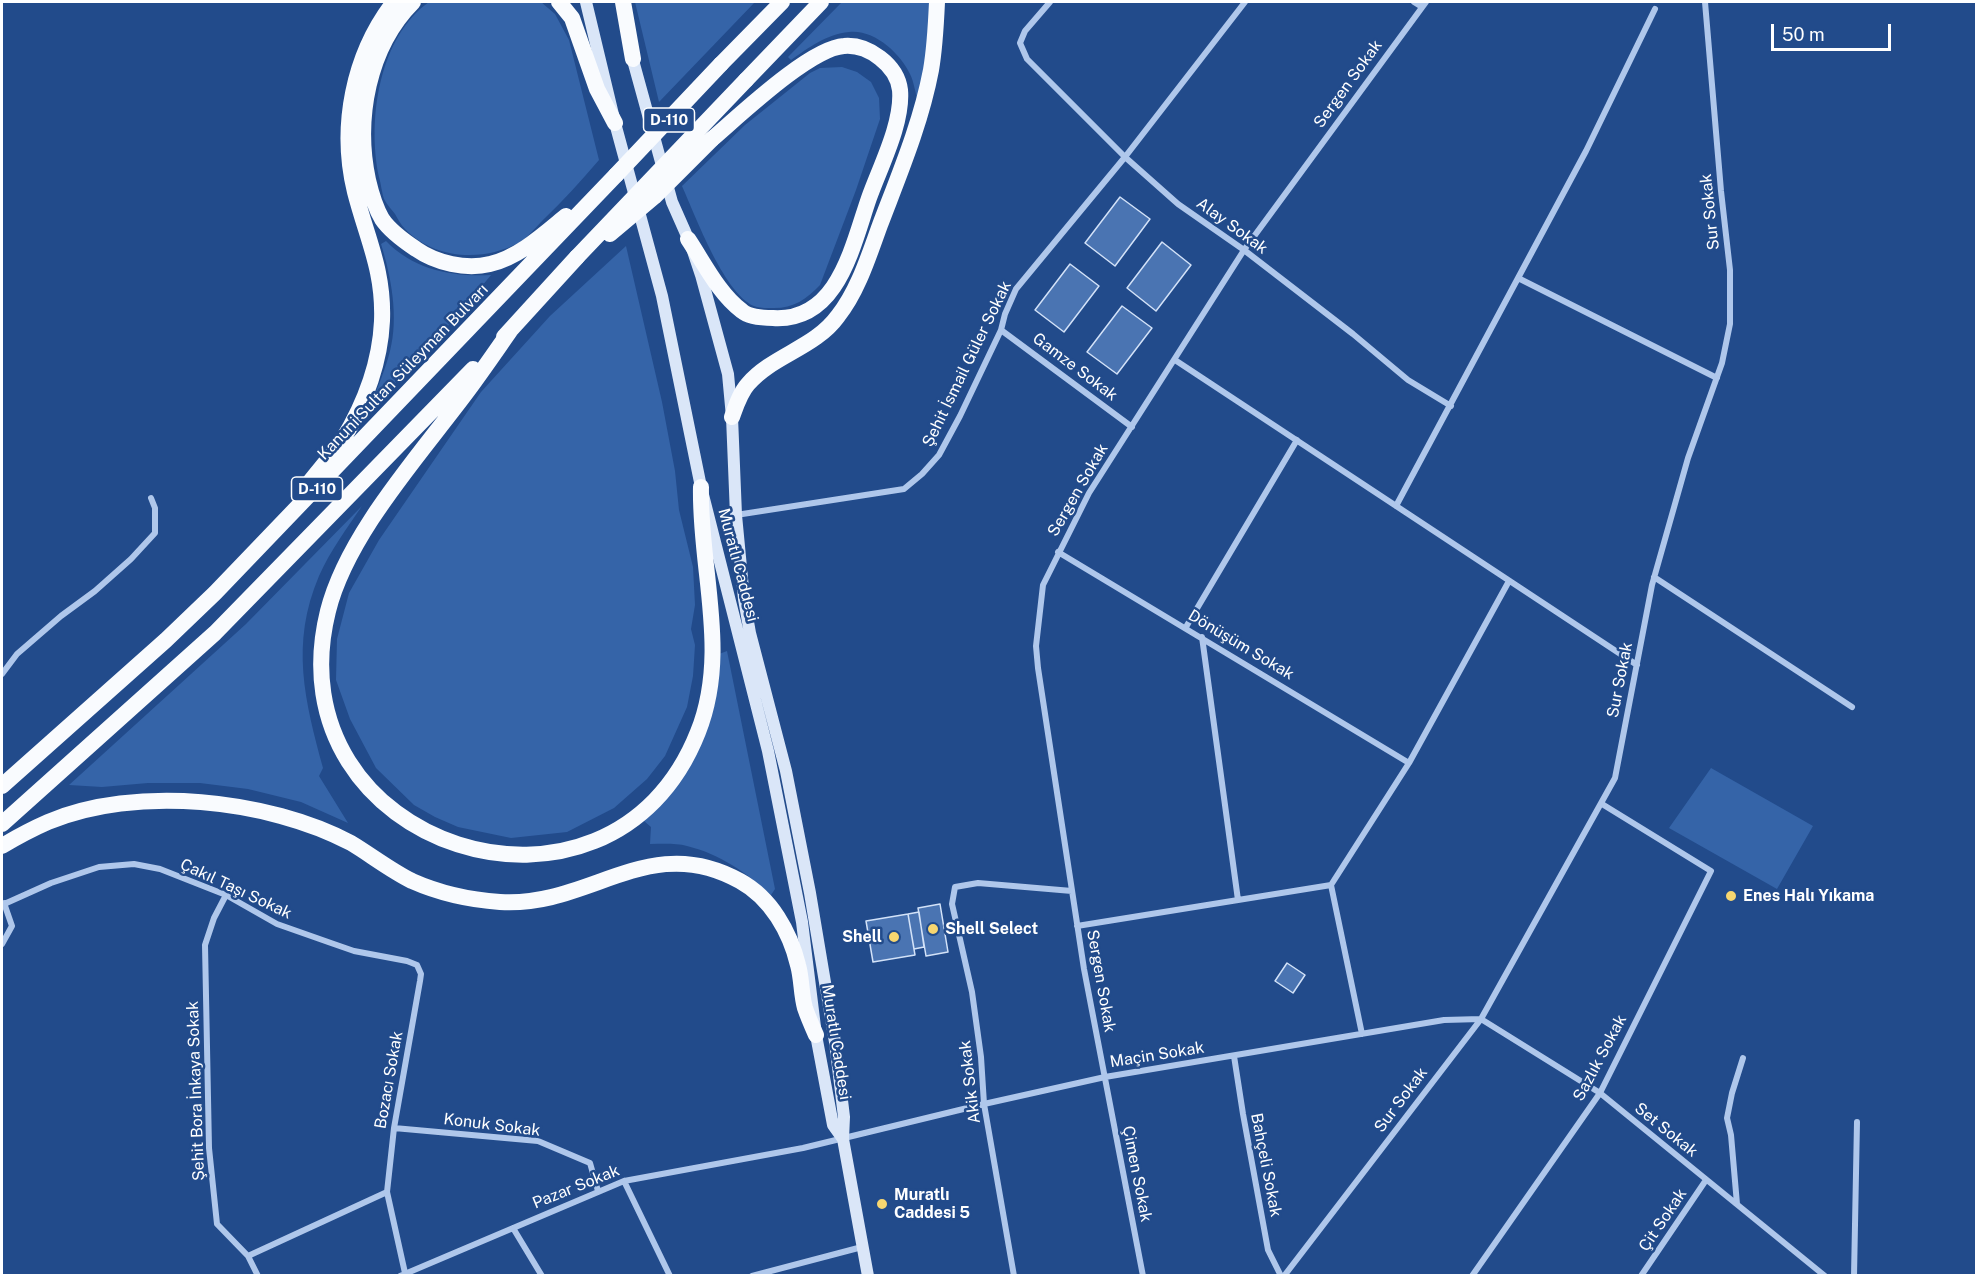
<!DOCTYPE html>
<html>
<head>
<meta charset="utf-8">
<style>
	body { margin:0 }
	#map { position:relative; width:1978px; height:1277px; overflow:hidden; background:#224b8b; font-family:"Public Sans",sans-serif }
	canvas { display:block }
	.frame { position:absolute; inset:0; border:3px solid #fff; pointer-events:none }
	.scale { position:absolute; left:1771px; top:24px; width:120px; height:27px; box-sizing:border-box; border:3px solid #fff; border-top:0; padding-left:8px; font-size:18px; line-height:21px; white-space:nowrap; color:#fff; -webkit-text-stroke:4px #224b8b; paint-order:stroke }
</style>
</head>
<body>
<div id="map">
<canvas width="1978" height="1277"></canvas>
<div class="frame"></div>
<div class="scale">50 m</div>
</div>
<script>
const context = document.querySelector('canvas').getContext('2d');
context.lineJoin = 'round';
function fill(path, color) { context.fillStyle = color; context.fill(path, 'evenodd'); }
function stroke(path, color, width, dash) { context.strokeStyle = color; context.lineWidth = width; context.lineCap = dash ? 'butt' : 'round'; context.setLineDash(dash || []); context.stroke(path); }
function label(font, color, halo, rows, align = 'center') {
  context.font = font + ' "Public Sans",sans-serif'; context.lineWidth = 5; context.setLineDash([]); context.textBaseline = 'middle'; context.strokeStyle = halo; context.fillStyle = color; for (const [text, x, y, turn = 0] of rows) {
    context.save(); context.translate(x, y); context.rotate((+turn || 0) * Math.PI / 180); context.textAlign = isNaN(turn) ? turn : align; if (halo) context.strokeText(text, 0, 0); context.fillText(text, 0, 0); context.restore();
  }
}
const green = new Path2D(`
	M429 2H541L555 14 569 40 599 160C581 181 563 201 543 220 536 227 528 237 520 242 484 262 435 260 405 229 401 225 398 219 395 214 392 210 387 205 384 199 382 193 381 184 379 177 367 120 379 37 429 2Z
	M635 2H755L659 102Z
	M842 2H930L926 57 918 101C915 92 914 82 910 74 900 53 874 29 849 32 827 34 808 48 791 60L788 57Z
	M842 67 857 72 871 82 879 98 880 119 856 190 820 285C806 300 792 309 771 308 767 308 761 308 757 307 726 299 695 215 682 186L745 125 810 73 820 68Z
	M386 241C414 270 452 277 491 275L459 314 376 404 373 400C379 384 386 367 390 351 399 317 391 276 381 244Z
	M626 246 662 402 675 471 679 510 693 567 695 605 691 629 695 645 693 676 687 707 665 756 647 779 614 808 567 832 511 838 458 827 435 817 414 805 376 768 350 719 336 680 337 639 349 593 379 540 481 392 550 316Z
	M362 506C347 528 330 551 319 576 290 644 305 701 323 768L319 776 348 823 301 802 248 789 200 783H148L102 787 69 785 246 624Z
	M727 651 775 889 771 895C747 873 720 854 687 846 676 843 662 844 650 844L651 827 644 821 680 783 698 748 715 704 719 654Z
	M1711 768 1813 826 1777 889 1669 828Z`);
const building = new Path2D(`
	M1120 197 1150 219 1115 266 1085 243Z
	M1162 242 1191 265 1156 311 1127 288Z
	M1070 264 1099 286 1064 332 1035 310Z
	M1122 306 1152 328 1117 374 1087 352Z
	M940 904 948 952 926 956 918 908Z
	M919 912 924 947 914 949 908 914Z
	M908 914 915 955 873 962 866 921Z
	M1287 963 1305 975 1293 993 1275 981Z`);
const minor = new Path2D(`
	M1050 2 1025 31 1020 43 1027 59 1125 157 1178 204 1244 250 1353 334 1408 380 1451 406
	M1414 2 1422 7
	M1518 278 1717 378
	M1001 330 1132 427
	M1175 360 1637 665
	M1396 506 1586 151 1655 9
	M736 515 904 489 922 474 939 455 960 416 1001 330 1005 314 1016 289 1125 157 1245 2
	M1058 552 1409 763
	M1654 577 1852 707
	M1186 627 1297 440
	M1202 637 1238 900
	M2 674 17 654 61 616 95 591 131 559 155 533V508L151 498
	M1331 885 1362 1034
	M226 895 214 918 205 945 209 1148 217 1224 248 1256 258 1276
	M2 905 51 883 99 867 134 864 160 869 226 895 277 924 331 943 354 951 407 961 417 965 421 974 420 981 394 1128 387 1192 405 1273
	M1077 926 1331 885 1409 763 1509 581
	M2 944 12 926 4 903
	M1234 1056 1243 1114 1268 1250 1281 1276
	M394 1128 538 1141 590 1163 598 1191
	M624 1181 670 1276
	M1737 1204 1731 1135 1727 1118 1732 1093 1743 1058
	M513 1228 542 1276
	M248 1256 387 1192
	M400 1276 624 1181 803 1148 984 1104 1105 1077 1444 1020 1481 1019 1600 1093 1825 1276
	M752 1276 862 1247
	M1014 1276 984 1104 981 1057 972 992 952 904 955 887 978 883 1072 891
	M1143 1276 1084 969 1038 668 1036 646 1043 585 1089 493 1244 250 1426 2
	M1284 1276 1481 1019 1615 778 1652 585 1688 458 1722 363 1730 324V270L1721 191 1705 2
	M1472 1276 1600 1093 1711 871 1602 804
	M1641 1276 1706 1180
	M1854 1276 1857 1122`);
const secondary = new Path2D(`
	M586 2 615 123 662 296 701 487 768 751 802 922 816 1035 833 1125 843 1139
	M631 53 672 202 691 245 701 275 728 374 732 417 736 515 744 599 750 633 786 771 810 893 835 1042 844 1117 843 1139 868 1276`);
const trunk = new Path2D(`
	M413 2C368 47 355 119 368 180 371 193 375 207 382 219 390 231 404 241 416 249 436 263 466 270 490 264 518 258 544 234 566 216
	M559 2 572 18 597 89 615 123
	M623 2 633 59
	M721 64 782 2
	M746 80 821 2
	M688 239C704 263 719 294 742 311 749 317 764 318 773 318 838 322 852 247 869 198 880 167 903 123 900 90 897 65 868 44 844 46 810 48 739 116 712 139
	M510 331C496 351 481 373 466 393 419 456 347 535 328 611 269 848 610 956 698 732 730 652 699 569 701 487
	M504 337 577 257
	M732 417C736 406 740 393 748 384 773 355 815 348 838 316 858 291 869 255 880 225 899 175 921 123 931 70 935 47 936 24 937 2
	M305 488C317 472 331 457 342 441 364 405 380 364 382 321 384 270 367 239 355 192 339 127 353 55 394 2
	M2 786 166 640 215 593 616 175
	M2 824 215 633 473 369
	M2 846C17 837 32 829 48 822 135 785 268 799 351 843 371 855 390 870 412 881 439 893 471 900 500 902 590 908 649 830 740 881 771 898 790 932 798 965 802 979 801 994 805 1008 808 1017 812 1026 816 1035`);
const trunkBridge = new Path2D(`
	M616 175 721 64
	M610 234 654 197 712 139
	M577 257 746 80`);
const markers = [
	[1731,896,6,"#f7d670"],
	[933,929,6,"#f7d670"],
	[894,937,6,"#f7d670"],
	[882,1204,6,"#f7d670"]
];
const shields = [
	[669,120,51],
	[317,489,51]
];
const shieldNames = [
	["D-110",669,120],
	["D-110",317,489]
];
const streetNames = [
	["Sergen Sokak",1348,84,-54],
	["Sur Sokak",1710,212,-96],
	["Alay Sokak",1232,226,36],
	["Şehit İsmail Güler Sokak",967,364,-64],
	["Gamze Sokak",1075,367,37],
	["Kanuni Sultan Süleyman Bulvarı",403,372,-46],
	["Sergen Sokak",1078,490,-60],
	["Muratlı Caddesi",738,565,75],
	["Dönüşüm Sokak",1241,645,31],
	["Sur Sokak",1620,680,-79],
	["Çakıl Taşı Sokak",236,889,25],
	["Sergen Sokak",1101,981,80],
	["Muratlı Caddesi",836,1042,81],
	["Maçin Sokak",1157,1055,-9],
	["Sazlık Sokak",1600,1058,-62],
	["Bozacı Sokak",389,1080,-80],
	["Akik Sokak",970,1082,-97],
	["Şehit Bora İnkaya Sokak",196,1091,-92],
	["Sur Sokak",1401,1100,-53],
	["Konuk Sokak",492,1125,7],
	["Set Sokak",1666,1130,39],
	["Bahçeli Sokak",1266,1165,79],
	["Çimen Sokak",1137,1174,79],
	["Pazar Sokak",576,1187,-22],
	["Çit Sokak",1663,1220,-56]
];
const poiNames = [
	["Enes Halı Yıkama",1743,896],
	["Shell Select",945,929],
	["Shell",882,937,"right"],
	["Muratlı",894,1195],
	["Caddesi 5",894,1213]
];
fill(green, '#3564a8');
fill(building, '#4a74b2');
stroke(building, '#d3e2f8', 1.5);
stroke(minor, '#afc7eb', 6);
stroke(secondary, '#dae6f8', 12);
stroke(trunk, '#f9fbfe', 16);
stroke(trunkBridge, '#f9fbfe', 16);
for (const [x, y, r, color] of markers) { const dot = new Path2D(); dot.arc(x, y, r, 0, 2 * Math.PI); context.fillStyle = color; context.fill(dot); stroke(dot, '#224b8b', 2); }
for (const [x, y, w] of shields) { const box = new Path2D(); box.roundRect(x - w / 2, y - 12, w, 24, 4.5); context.fillStyle = '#224b8b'; context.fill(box); stroke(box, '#fff', 1.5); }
label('bold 15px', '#fff', null, shieldNames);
label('16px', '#fff', '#224b8b', streetNames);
label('bold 16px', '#fff', '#224b8b', poiNames, 'left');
</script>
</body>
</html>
